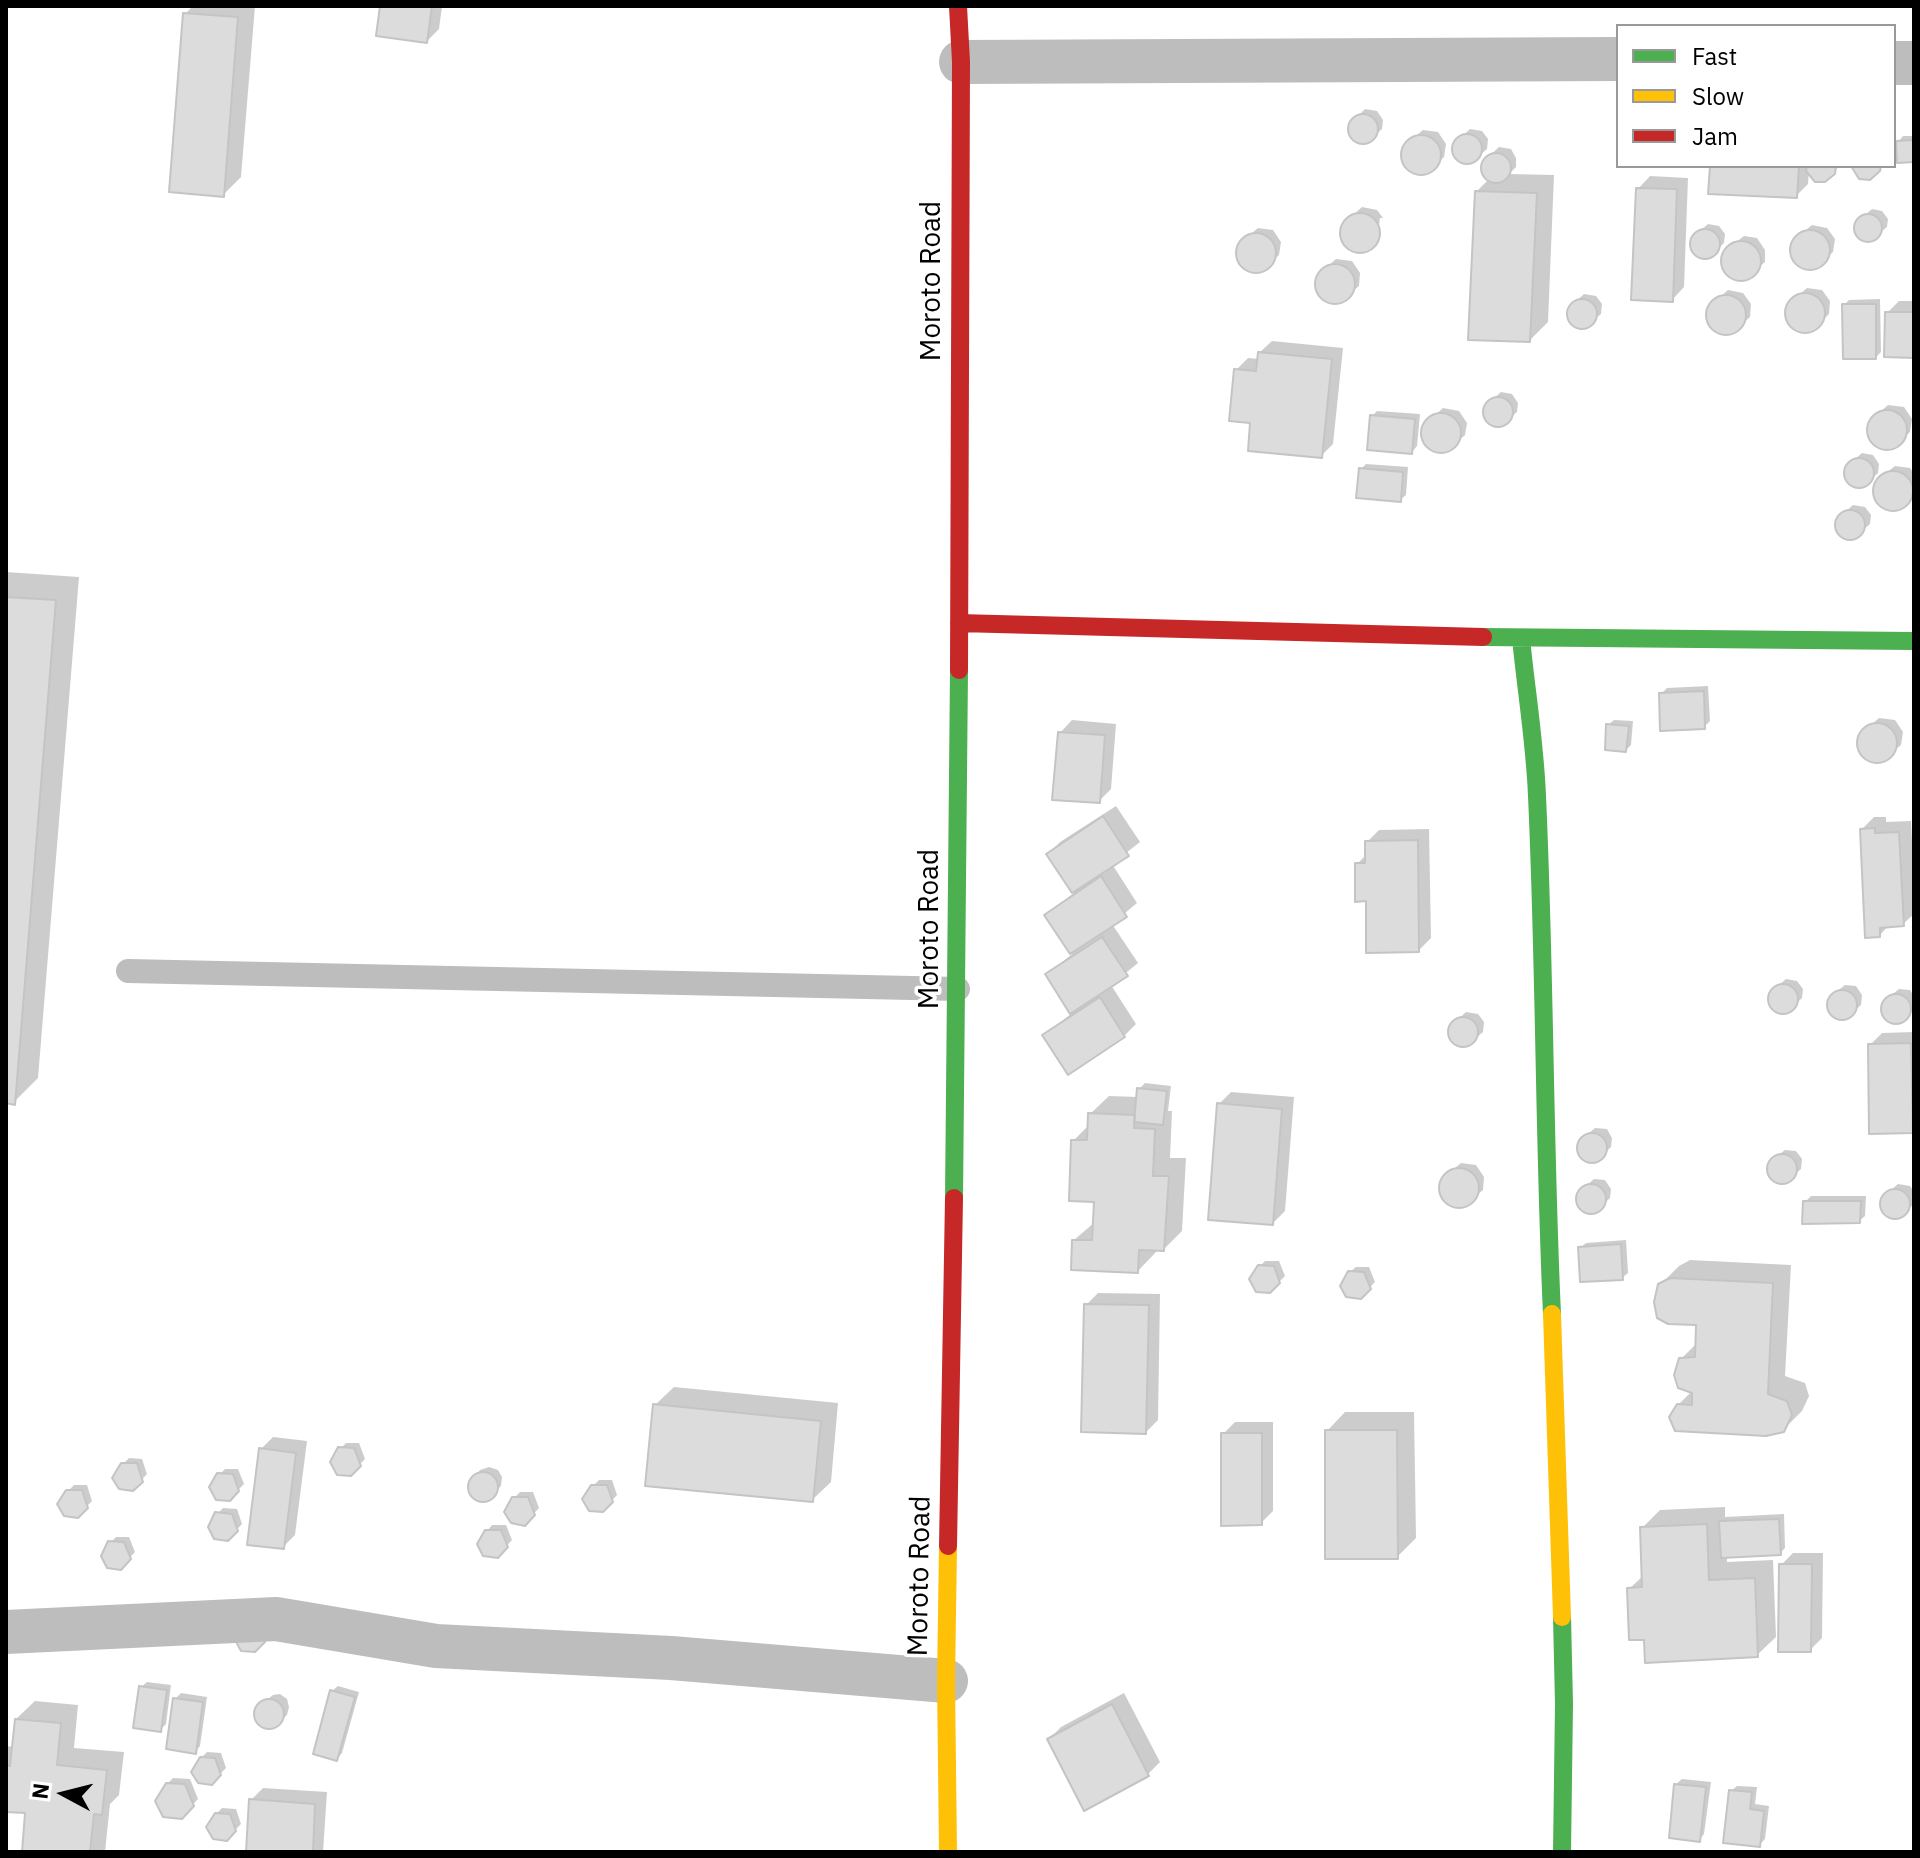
<!DOCTYPE html>
<html>
<head>
<meta charset="utf-8">
<style>
	body { margin:0 }
	#map { position:relative; width:1920px; height:1858px; overflow:hidden; background:#fff; font-family:"IBM Plex Sans",sans-serif }
	canvas { display:block }
	.frame { position:absolute; inset:0; border:8px solid #000; pointer-events:none }
	.legend { position:absolute; left:1616px; top:24px; width:280px; height:144px; box-sizing:border-box; background:#fff; border:2px solid #999; margin:0; padding:10px 14px; list-style:none; font-size:24px; color:#000 }
	.legend li { display:flex; align-items:center; gap:16px; height:40px }
	.legend b { width:40px; border:2px solid #999 }
	.north { position:absolute; left:24px; top:1754px; width:80px; height:80px; -webkit-text-stroke:6px #fff; paint-order:stroke; rotate:277deg; font-size:22px; font-weight:700; line-height:32px; text-align:center; color:#000 }
	.north::after { content:''; display:block; margin:auto; width:28px; height:36px; background:#000; clip-path:polygon(50% 0,100% 100%,50% 72%,0 100%) }
</style>
</head>
<body>
<div id="map">
<canvas width="1920" height="1858"></canvas>
<div class="frame"></div>
<ul class="legend">
<li><b style="height:10px;background:#4caf50"></b>Fast</li>
<li><b style="height:10px;background:#ffc107"></b>Slow</li>
<li><b style="height:10px;background:#c62828"></b>Jam</li>
</ul>
<div class="north">N</div>
</div>
<script>
const context = document.querySelector('canvas').getContext('2d');
context.lineJoin = 'round';
function fill(path, color) { context.fillStyle = color; context.fill(path, 'evenodd'); }
function stroke(path, color, width, dash) { context.strokeStyle = color; context.lineWidth = width; context.lineCap = dash ? 'butt' : 'round'; context.setLineDash(dash || []); context.stroke(path); }
function label(font, color, halo, rows, align = 'center') {
  context.font = font + ' "IBM Plex Sans",sans-serif'; context.lineWidth = 7; context.setLineDash([]); context.textBaseline = 'middle'; context.strokeStyle = halo; context.fillStyle = color; for (const [text, x, y, turn = 0] of rows) {
    context.save(); context.translate(x, y); context.rotate((+turn || 0) * Math.PI / 180); context.textAlign = isNaN(turn) ? turn : align; if (halo) context.strokeText(text, 0, 0); context.fillText(text, 0, 0); context.restore();
  }
}
const shadow = new Path2D(`
	M193 6H255L241 177 223 195 185 14Z
	M382 6H442L439 29 427 41Z
	M1365 109 1377 111 1383 120 1382 129 1366 143 1357 142 1349 132 1351 123Z
	M1470 129 1482 131 1488 139 1487 149 1470 163 1462 162 1454 152 1455 143Z
	M1423 130 1438 132 1446 144 1444 157 1426 173 1413 172 1403 159 1404 146Z
	M1903 136H1914V160L1898 142Z
	M1499 147 1511 149 1516 158V167L1509 174 1554 175 1548 322 1530 340 1477 191 1490 178 1483 170 1484 161Z
	M1712 166H1839L1833 173 1809 171 1808 184 1796 196Z
	M1650 176 1688 178 1684 287 1672 300 1638 189Z
	M1362 207 1377 210 1383 218H1380L1377 241 1365 251 1353 250 1342 237 1344 223Z
	M1872 209 1882 211 1888 219 1887 227 1871 240H1863L1856 230 1857 222Z
	M1708 224 1719 226 1725 234 1724 243 1709 257 1699 256 1692 247 1693 237Z
	M1812 225 1827 228 1835 239 1833 252 1814 269 1802 268 1791 254 1793 241Z
	M1258 228 1273 230 1281 242 1279 255 1260 272 1248 271 1237 257 1239 244Z
	M1744 236 1757 238 1765 250V262L1745 279 1732 278 1722 265 1724 251Z
	M1336 259 1352 261 1360 273 1359 286 1339 302H1327L1316 288 1318 275Z
	M1807 288 1822 290 1830 301 1829 314 1810 332 1797 330 1787 317 1788 304Z
	M1728 290 1743 293 1751 304 1750 317 1731 334 1718 332 1708 319 1710 306Z
	M1584 294 1596 296 1602 304 1601 314 1584 328 1576 327 1568 317 1570 307Z
	M1880 299 1881 352 1876 357 1844 305 1849 300Z
	M1899 301H1914V356L1887 313Z
	M1272 341 1343 348 1333 444 1321 456 1252 422 1236 370 1248 358 1259 359V353Z
	M1501 392 1512 394 1518 403 1517 412 1501 426 1492 425 1484 416 1486 405Z
	M1888 405 1904 407 1912 419 1910 432 1891 449 1879 447 1868 434 1870 421Z
	M1443 408 1459 411 1467 423 1465 435 1446 452 1434 451 1423 438 1425 424Z
	M1377 411 1420 414 1417 446 1412 452 1372 416Z
	M1862 453 1873 455 1879 464 1878 473 1863 487 1853 486 1846 477 1847 466Z
	M1366 464 1408 467 1406 495 1400 500 1361 469Z
	M1895 466 1910 468 1914 474V496L1898 509 1885 508 1874 495 1876 481Z
	M1853 505 1865 507 1871 515 1870 524 1853 539 1845 538 1837 528 1838 518Z
	M6 572 79 577 38 1078 14 1102 6 1101Z
	M1708 686 1710 721 1704 727 1661 694 1667 688Z
	M1879 718 1895 720 1903 732 1901 745 1882 761H1869L1859 747 1861 734Z
	M1072 720 1116 724 1111 789 1099 801 1060 733Z
	M1614 720 1633 721 1631 745 1626 750 1608 725Z
	M1116 806 1140 842 1112 864 1137 903 1112 924 1138 963 1111 985 1136 1024 1124 1036 1045 1035 1072 1013 1047 975 1072 954 1046 915 1074 893 1048 854 1060 842Z
	M1874 817H1886V822L1911 821 1914 883V914L1903 924 1889 925 1880 935 1862 829Z
	M1429 829 1431 938 1419 950 1368 899 1357 864 1367 854V842L1379 830Z
	M1786 979 1797 981 1803 989 1802 998 1786 1013 1777 1012 1769 1002 1771 992Z
	M1845 985 1856 986 1862 995 1861 1005 1845 1019 1836 1018 1828 1008 1829 998Z
	M1899 989 1910 990 1914 996V1009L1899 1022 1890 1021 1882 1012 1884 1001Z
	M1466 1012 1478 1014 1484 1022 1483 1032 1467 1046 1458 1045 1450 1035 1451 1026Z
	M1914 1032V1129L1912 1131 1870 1045 1882 1033Z
	M1145 1083 1171 1086 1168 1111H1172L1170 1158H1186L1182 1231 1164 1249H1156V1252L1138 1271 1074 1240 1095 1222 1096 1200 1073 1141 1090 1124V1114L1109 1096 1138 1097 1139 1089Z
	M1231 1092 1294 1097 1285 1211 1273 1223 1219 1104Z
	M1595 1128 1607 1129 1612 1138 1611 1147 1595 1162 1586 1160 1579 1151 1580 1141Z
	M1785 1150 1796 1151 1802 1159 1801 1169 1785 1183 1776 1182 1768 1173 1769 1162Z
	M1461 1163 1476 1165 1484 1177 1483 1190 1464 1206H1451L1441 1192 1442 1179Z
	M1594 1179 1605 1180 1611 1189 1610 1198 1594 1213 1585 1212 1578 1202 1579 1192Z
	M1898 1184 1910 1186 1914 1192V1204L1898 1218 1890 1217 1882 1208 1883 1197Z
	M1811 1196H1866L1865 1216 1859 1221 1805 1202Z
	M1626 1240 1628 1273 1622 1278 1580 1248 1586 1243Z
	M1690 1260 1791 1265 1785 1376 1805 1383 1809 1396 1802 1411 1783 1430 1678 1405 1692 1391 1681 1359 1697 1343 1698 1323 1660 1285 1679 1266Z
	M1265 1261H1279L1285 1276 1270 1291 1259 1267Z
	M1356 1267H1369L1375 1282 1360 1297 1350 1272Z
	M1098 1293 1160 1294 1158 1420 1146 1432 1086 1305Z
	M674 1387 838 1403 831 1482 812 1500 655 1405Z
	M1345 1412H1414L1416 1538 1397 1557 1327 1431Z
	M1235 1422H1273V1511L1261 1523 1223 1434Z
	M273 1437 307 1441 295 1535 283 1547 261 1449Z
	M346 1443H359L365 1459 350 1474 340 1449Z
	M129 1458 142 1459 147 1474 133 1489 123 1464Z
	M489 1467 498 1470 502 1477 501 1486 488 1499 479 1500 472 1493 469 1485 480 1470Z
	M225 1469H238L244 1484 229 1499 219 1475Z
	M599 1480H612L617 1495 603 1510 593 1486Z
	M74 1485H87L92 1501 77 1516 68 1491Z
	M520 1492H533L539 1508 525 1523 514 1498Z
	M1725 1507V1517L1784 1514 1785 1548 1780 1553 1727 1555V1562L1773 1560 1776 1637 1757 1655 1646 1637 1629 1589 1644 1575 1642 1528 1660 1510Z
	M223 1508 237 1509 242 1524 228 1539 217 1514Z
	M492 1525H506L512 1540 497 1556 487 1531Z
	M116 1537H129L135 1552 121 1567 110 1543Z
	M1793 1553H1823L1822 1638 1810 1650 1781 1565Z
	M147 1682 171 1685 166 1724 160 1730 141 1687Z
	M338 1686 359 1692 342 1753 337 1759 332 1691Z
	M181 1693 207 1697 200 1746 195 1752 175 1699Z
	M1124 1693 1160 1762 1148 1774 1085 1808 1049 1739 1061 1727Z
	M280 1694 287 1699 289 1707 287 1715 274 1727H266L259 1722 256 1715 259 1706 273 1695Z
	M35 1701 78 1705 74 1748 124 1752 119 1795 110 1804 105 1852H24L28 1812 6 1810V1746L14 1747 16 1719Z
	M207 1752 221 1753 226 1768 211 1783 201 1758Z
	M173 1778 190 1779 198 1799 181 1817 167 1784Z
	M1682 1779 1711 1782 1704 1834 1699 1840 1676 1784Z
	M1737 1786 1757 1787 1755 1804 1769 1806 1765 1839 1759 1845 1731 1791Z
	M263 1788 327 1792 323 1852H248L251 1800Z
	M222 1808 236 1809 241 1824 226 1839 216 1814Z`);
const building = new Path2D(`
	M380 6H432L427 43 376 36Z
	M183 13 238 17 224 197 169 192Z
	M1348 129a15 15 0 1 1 30 0a15 15 0 1 1-30 0Z
	M1452 149a15 15 0 1 1 30 0a15 15 0 1 1-30 0Z
	M1401 155a20 20 0 1 1 40 0a20 20 0 1 1-40 0Z
	M1914 140V162L1897 163 1896 141Z
	M1481 168a15 15 0 1 1 30 0a15 15 0 1 1-30 0Z
	M1710 166H1799L1797 198 1708 194Z
	M1807 166H1836L1835 174 1825 182H1815L1806 171Z
	M1851 166H1881L1880 171 1870 180 1859 179Z
	M1636 188 1677 189 1673 302 1631 300Z
	M1475 191 1537 193 1530 342 1468 340Z
	M1340 233a20 20 0 1 1 40 0a20 20 0 1 1-40 0Z
	M1854 228a14 14 0 1 1 28 0a14 14 0 1 1-28 0Z
	M1690 244a15 15 0 1 1 30 0a15 15 0 1 1-30 0Z
	M1790 250a20 20 0 1 1 40 0a20 20 0 1 1-40 0Z
	M1236 253a20 20 0 1 1 40 0a20 20 0 1 1-40 0Z
	M1721 261a20 20 0 1 1 40 0a20 20 0 1 1-40 0Z
	M1315 284a20 20 0 1 1 40 0a20 20 0 1 1-40 0Z
	M1785 313a20 20 0 1 1 40 0a20 20 0 1 1-40 0Z
	M1706 315a20 20 0 1 1 40 0a20 20 0 1 1-40 0Z
	M1567 314a15 15 0 1 1 30 0a15 15 0 1 1-30 0Z
	M1842 304H1876V359H1843Z
	M1885 312H1914V358L1884 357Z
	M1258 352 1332 359 1322 458 1248 451 1250 423 1229 421 1234 369 1256 371Z
	M1483 412a15 15 0 1 1 30 0a15 15 0 1 1-30 0Z
	M1867 430a20 20 0 1 1 40 0a20 20 0 1 1-40 0Z
	M1421 433a20 20 0 1 1 40 0a20 20 0 1 1-40 0Z
	M1370 415 1415 419 1412 454 1367 450Z
	M1844 473a15 15 0 1 1 30 0a15 15 0 1 1-30 0Z
	M1359 468 1403 472 1401 502 1356 498Z
	M1873 491a20 20 0 1 1 40 0a20 20 0 1 1-40 0Z
	M1835 525a15 15 0 1 1 30 0a15 15 0 1 1-30 0Z
	M6 597 56 600 15 1105 6 1103Z
	M1704 691 1705 729 1660 731 1659 693Z
	M1857 743a20 20 0 1 1 40 0a20 20 0 1 1-40 0Z
	M1606 724 1629 726 1626 752 1605 750Z
	M1058 732 1105 735 1100 803 1052 800Z
	M1103 816 1129 856 1072 893 1046 854Z
	M1875 828V833L1899 832 1904 926 1880 928V937L1865 938 1860 829Z
	M1418 840 1419 952 1366 953V901L1355 902V863H1365V841Z
	M1101 876 1127 917 1070 954 1044 915Z
	M1102 937 1128 976 1070 1014 1045 974Z
	M1768 999a15 15 0 1 1 30 0a15 15 0 1 1-30 0Z
	M1827 1005a15 15 0 1 1 30 0a15 15 0 1 1-30 0Z
	M1881 1009a15 15 0 1 1 30 0a15 15 0 1 1-30 0Z
	M1100 997 1125 1037 1068 1075 1042 1035Z
	M1448 1032a15 15 0 1 1 30 0a15 15 0 1 1-30 0Z
	M1911 1043 1913 1133 1869 1134 1868 1044Z
	M1137 1088 1167 1091 1163 1125 1134 1122Z
	M1217 1103 1282 1109 1273 1225 1208 1220Z
	M1088 1113 1135 1115 1134 1128 1155 1129 1153 1176H1169L1164 1251 1139 1250 1138 1273 1071 1270 1072 1240H1092L1094 1202 1069 1201 1071 1140H1087Z
	M1577 1148a15 15 0 1 1 30 0a15 15 0 1 1-30 0Z
	M1767 1169a15 15 0 1 1 30 0a15 15 0 1 1-30 0Z
	M1439 1188a20 20 0 1 1 40 0a20 20 0 1 1-40 0Z
	M1576 1199a15 15 0 1 1 30 0a15 15 0 1 1-30 0Z
	M1880 1204a15 15 0 1 1 30 0a15 15 0 1 1-30 0Z
	M1803 1201H1861L1860 1223 1802 1224Z
	M1621 1244 1623 1280 1580 1282 1578 1247Z
	M1258 1265 1274 1266 1280 1283 1270 1293 1256 1292 1249 1279Z
	M1348 1271 1364 1272 1371 1289 1361 1299 1346 1297 1340 1286Z
	M1670 1278 1773 1283 1768 1394 1787 1401 1792 1415 1784 1432 1766 1436 1675 1431 1669 1417 1677 1404 1692 1405V1393L1678 1388 1674 1375 1679 1358 1695 1357 1696 1325 1668 1324 1657 1318 1654 1302 1658 1284Z
	M1084 1304 1149 1305 1146 1434 1081 1432Z
	M653 1404 821 1421 813 1502 645 1486Z
	M1325 1430H1397L1398 1559H1325Z
	M1221 1433H1262V1525L1221 1526Z
	M338 1447 354 1448 361 1466 351 1476 337 1475 330 1462Z
	M259 1448 296 1453 284 1549 247 1545Z
	M121 1463H137L143 1482 133 1491 119 1489 112 1478Z
	M468 1487a15 15 0 1 1 30 0a15 15 0 1 1-30 0Z
	M217 1473 233 1474 239 1491 230 1501 216 1500 209 1487Z
	M591 1485H607L613 1502 603 1512 589 1511 582 1499Z
	M66 1490H82L88 1508 78 1518 64 1516 57 1504Z
	M512 1497H528L535 1515 525 1526 511 1523 504 1512Z
	M215 1512 232 1514 238 1531 228 1541 214 1539 208 1527Z
	M1779 1519 1781 1555 1721 1558 1719 1521Z
	M1707 1524 1709 1580 1755 1578 1758 1657 1645 1663 1644 1640H1629L1627 1588 1642 1587 1640 1527Z
	M485 1530H501L508 1547 498 1558 483 1556 477 1544Z
	M108 1541 124 1542 131 1559 121 1570 107 1568 101 1556Z
	M1779 1564H1812L1811 1652H1778Z
	M258 1625 265 1642 255 1652 241 1651 234 1638Z
	M139 1686 167 1690 161 1732 133 1728Z
	M330 1690 355 1697 337 1761 313 1754Z
	M173 1698 203 1702 196 1754 166 1749Z
	M254 1714a15 15 0 1 1 30 0a15 15 0 1 1-30 0Z
	M1112 1704 1149 1776 1084 1811 1047 1739Z
	M15 1719 61 1723 57 1765 107 1770 102 1815 94 1814 90 1852H22L25 1813 6 1812V1766H10Z
	M200 1757 215 1758 221 1775 212 1785 198 1783 191 1772Z
	M166 1783 185 1784 194 1806 182 1819 163 1817 155 1801Z
	M1674 1784 1706 1787 1700 1842 1669 1838Z
	M1729 1790 1752 1792 1750 1809 1764 1811 1760 1847 1723 1843Z
	M249 1799 315 1804 313 1852H246Z
	M215 1813 230 1814 236 1831 227 1841 213 1839 206 1827Z`);
const lane = new Path2D(`
	M128 971 958 989`);
const street = new Path2D(`
	M961 62 1618 59
	M1894 63H1914
	M6 1632 276 1619 436 1646 671 1658 946 1681`);
const fast = new Path2D(`
	M1483 637 1914 641
	M1521 638C1526 690 1535 743 1537 796 1545 969 1544 1142 1552 1314
	M954 1198 959 670
	M1562 1617 1564 1704 1562 1852`);
const slow = new Path2D(`
	M1552 1314 1562 1617
	M948 1852 946 1681 948 1546`);
const jam = new Path2D(`
	M958 6 961 62 959 670
	M959 623 1483 637
	M948 1546 954 1198`);
const streetNames = [
	["Moroto Road",932,281,-90],
	["Moroto Road",930,929,-90],
	["Moroto Road",920,1576,-89]
];
fill(shadow, '#0003');
fill(building, '#dcdcdc');
stroke(building, '#c4c4c4', 2);
stroke(lane, '#bdbdbd', 24);
stroke(street, '#bdbdbd', 44);
stroke(fast, '#4caf50', 18);
stroke(slow, '#ffc107', 18);
stroke(jam, '#c62828', 18);
label('28px', '#000', '#fff', streetNames);
</script>
</body>
</html>
